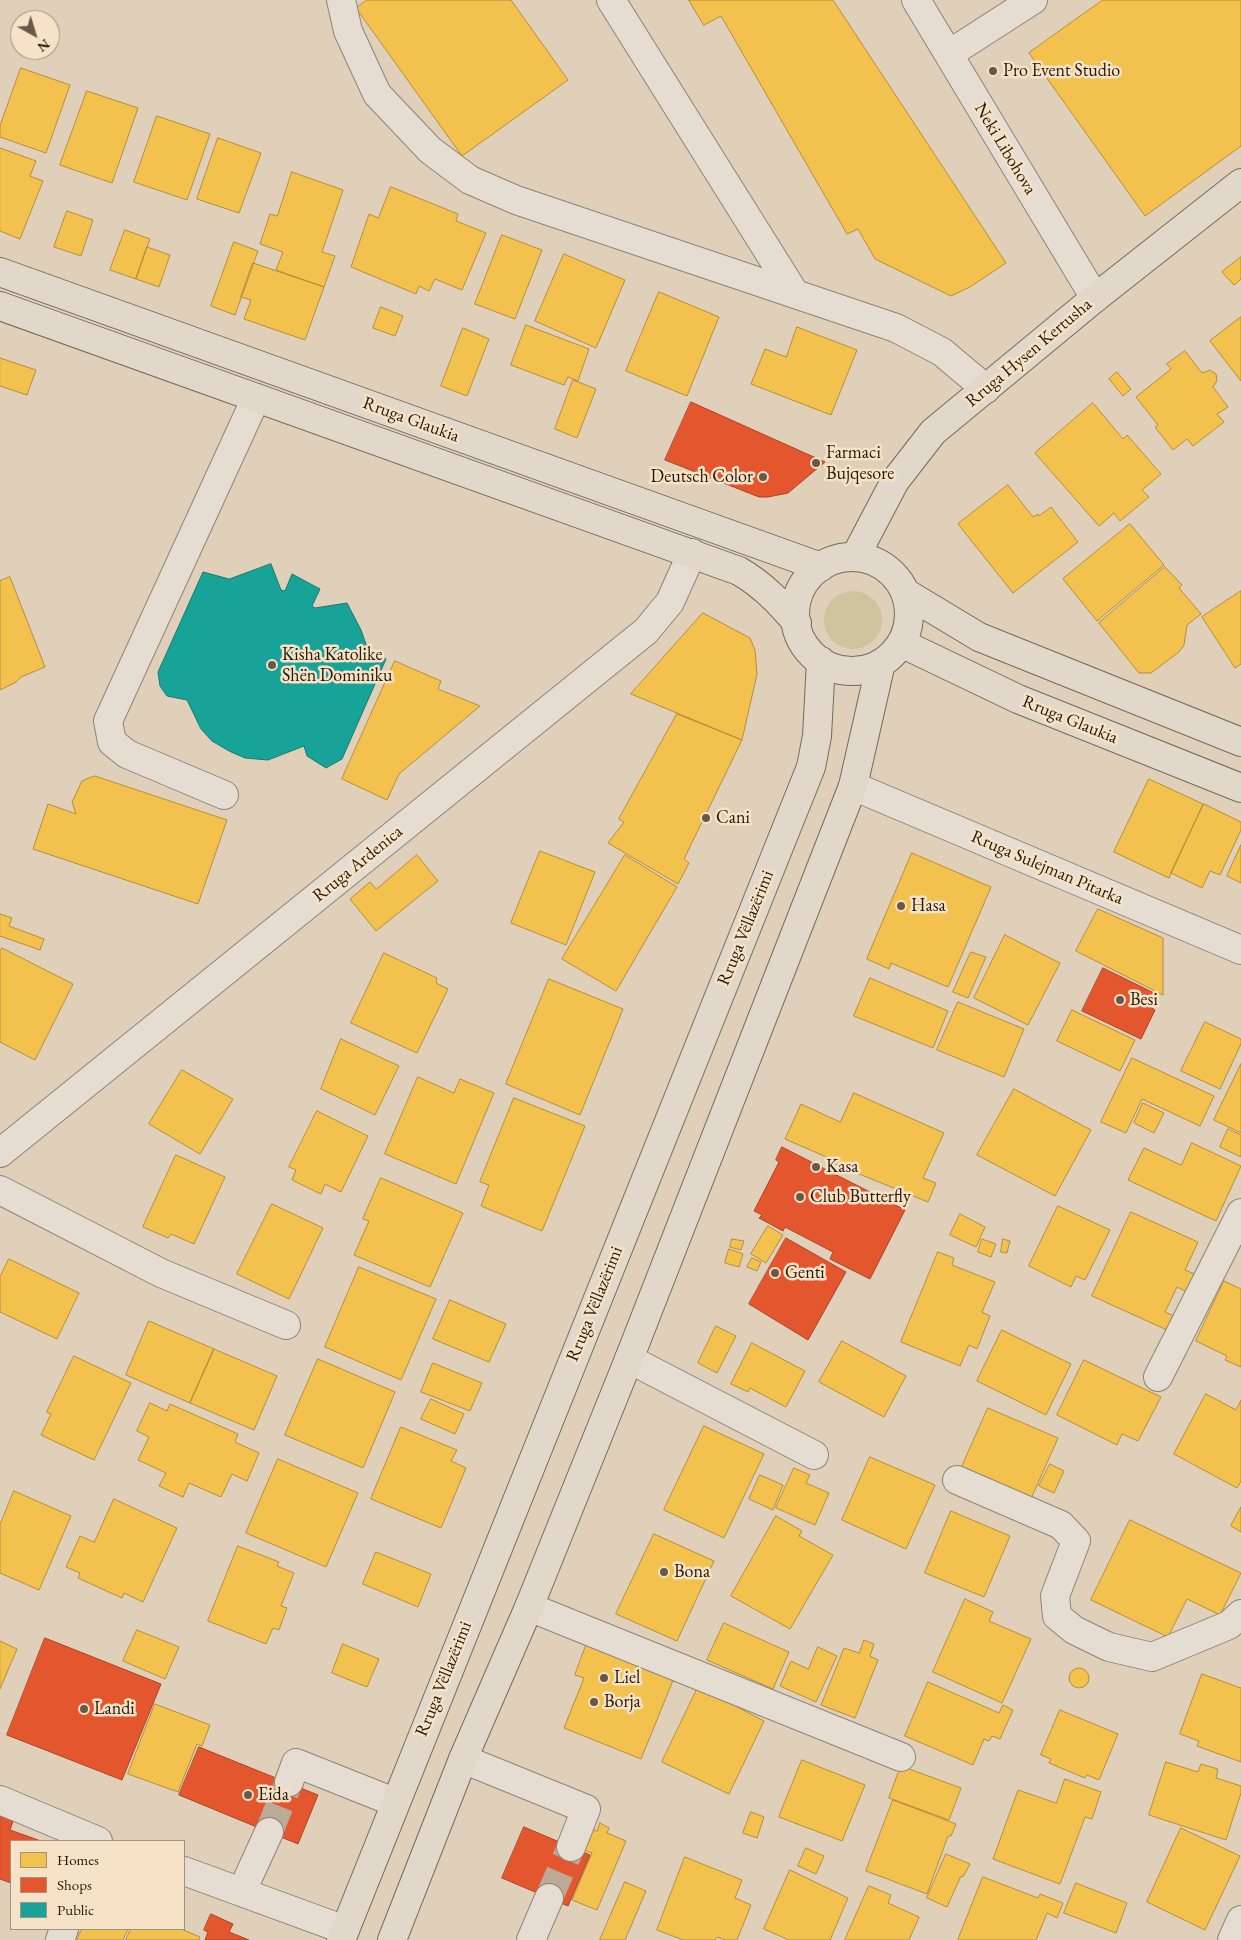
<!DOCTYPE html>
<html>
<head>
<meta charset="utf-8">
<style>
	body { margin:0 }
	#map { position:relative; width:1241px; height:1940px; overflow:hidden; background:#e0cfb9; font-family:"EB Garamond",serif }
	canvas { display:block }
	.legend { position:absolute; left:10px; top:1840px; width:175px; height:90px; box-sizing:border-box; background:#f6e2c6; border:1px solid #a3917b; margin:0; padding:6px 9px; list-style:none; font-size:15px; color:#26180b }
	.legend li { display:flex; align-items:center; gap:10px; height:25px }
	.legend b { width:25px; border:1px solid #a3917b }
	.north { position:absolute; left:10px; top:10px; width:50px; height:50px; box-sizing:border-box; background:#f6e2c6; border:1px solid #a3917b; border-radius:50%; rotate:141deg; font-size:14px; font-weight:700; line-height:20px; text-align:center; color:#26180b }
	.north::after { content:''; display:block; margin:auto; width:18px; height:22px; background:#675848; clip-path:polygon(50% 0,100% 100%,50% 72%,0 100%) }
</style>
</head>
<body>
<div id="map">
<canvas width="1241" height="1940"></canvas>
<ul class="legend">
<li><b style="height:14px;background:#f2c14e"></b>Homes</li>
<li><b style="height:14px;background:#e4572e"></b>Shops</li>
<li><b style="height:14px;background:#17a398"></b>Public</li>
</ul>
<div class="north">N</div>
</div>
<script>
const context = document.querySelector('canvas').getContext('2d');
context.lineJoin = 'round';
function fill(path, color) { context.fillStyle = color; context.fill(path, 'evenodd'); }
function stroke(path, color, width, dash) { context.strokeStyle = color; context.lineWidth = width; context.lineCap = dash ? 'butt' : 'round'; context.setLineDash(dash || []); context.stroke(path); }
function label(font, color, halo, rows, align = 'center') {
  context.font = font + ' "EB Garamond",serif'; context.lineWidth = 5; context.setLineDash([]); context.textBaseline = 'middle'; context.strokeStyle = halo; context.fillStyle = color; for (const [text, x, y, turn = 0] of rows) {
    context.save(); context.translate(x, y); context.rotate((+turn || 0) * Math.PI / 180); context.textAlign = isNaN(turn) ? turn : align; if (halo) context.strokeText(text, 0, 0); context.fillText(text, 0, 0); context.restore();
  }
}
const green = new Path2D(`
	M824 620a29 29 0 1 1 58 0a29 29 0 1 1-58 0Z`);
const homes = new Path2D(`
	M367 0H511L568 80 462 156 356 8Z
	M689 0H833L1006 263 970 287 951 296 875 259 858 229 847 234 721 16 704 25Z
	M1103 0H1241V146L1145 216 1029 53Z
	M21 68 70 85 46 153 0 137V126Z
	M87 91 138 108 112 183 60 165Z
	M157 116 210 134 187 200 134 182Z
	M218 138 261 153 239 213 197 199Z
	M0 148 36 161 30 176 43 181 20 239 0 231Z
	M292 172 343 190 322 252 335 256 324 287 276 270 283 252 260 244 270 214 277 216Z
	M391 187 458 214 456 221 486 233 462 290 435 279 429 291 419 286 416 294 351 267 369 214 378 218Z
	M67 211 93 220 81 256 54 247Z
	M125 230 150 239 136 279 110 270Z
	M502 235 542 250 515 319 475 304Z
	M234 242 258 251 235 315 211 306Z
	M147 247 170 255 159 287 136 279Z
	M564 254 625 280 596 348 535 321Z
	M1241 257V279L1234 285 1222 272Z
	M253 263 324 287 305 340 244 319 251 300 241 297Z
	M659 292 719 317 687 396 626 371Z
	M381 307 403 316 395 336 373 328Z
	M1241 317V381L1210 341Z
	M526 325 589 349 578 381 568 377 564 385 511 365Z
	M797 327 857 350 831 415 751 384 765 349 786 357Z
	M463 328 489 339 467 396 441 386Z
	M1185 351 1202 373 1210 370 1216 374 1217 381 1213 387 1228 407 1217 414 1224 422 1193 446 1187 439 1173 450 1155 427 1158 425 1136 397 1171 369 1167 364Z
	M0 358 36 370 27 395 0 386Z
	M1117 372 1131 389 1123 396 1109 379Z
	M573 380 596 389 577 438 555 429Z
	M1093 403 1123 439 1127 435 1161 474 1142 490 1149 497 1120 521 1114 513 1099 526 1035 453Z
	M1008 485 1033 517 1038 514 1039 516 1051 507 1078 542 1013 593 958 524Z
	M1130 524 1164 565 1097 621 1063 579Z
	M1165 567 1182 585 1179 588 1201 614 1187 625 1184 645 1179 652 1151 673H1139L1099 623Z
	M10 577 45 667 21 677 16 682 0 690V581Z
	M1241 591V664L1235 668 1202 617Z
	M703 613 750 638 755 650 757 674 742 740 631 694Z
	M395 661 441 681 438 689 480 706 399 774 387 800 342 779Z
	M677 714 742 740 684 859 689 863 678 884 608 843 624 822 619 819Z
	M95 776 227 820 198 904 33 849 48 804 76 814 72 802 82 781Z
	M1149 779 1203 804 1169 878 1114 852Z
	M1204 804 1241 822V830L1220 875 1210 871 1202 888 1171 873Z
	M1241 845V883L1227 876Z
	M540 851 595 872 566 945 511 923Z
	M912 853 991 887 948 987 891 963 889 969 867 959Z
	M417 855 438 881 376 931 350 899 370 882 376 889Z
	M625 855 677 887 616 991 562 959Z
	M1098 909 1163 938V995L1076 951Z
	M0 914 12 918 9 926 44 939 40 950 0 936Z
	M1005 935 1060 963 1028 1025 974 998Z
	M2 948 73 984 35 1060 0 1042V952Z
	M971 952 986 957 968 998 953 992Z
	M384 953 437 978 436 983 448 989 417 1053 351 1023Z
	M870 978 948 1011 933 1048 854 1016Z
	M549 979 623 1009 580 1115 506 1084Z
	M958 1002 1024 1029 1004 1077 937 1050Z
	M1072 1010 1135 1040 1120 1071 1057 1041Z
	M1205 1022 1241 1039V1044L1220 1089 1181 1071Z
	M341 1039 399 1066 375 1115 321 1089Z
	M1132 1058 1214 1096 1200 1126 1142 1099 1126 1133 1101 1122Z
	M1241 1064V1133L1214 1120Z
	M182 1070 233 1099 200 1154 149 1124Z
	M418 1077 454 1093 460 1079 494 1093 456 1184 385 1154Z
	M1014 1089 1091 1130 1055 1196 977 1155Z
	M854 1093 944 1133 923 1178 936 1183 928 1202 830 1162 831 1159 785 1139 801 1104 840 1122Z
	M514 1098 585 1126 542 1231 481 1206 489 1185 480 1182Z
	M1143 1103 1164 1113 1154 1133 1134 1123Z
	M317 1111 368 1136 341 1192 325 1184 321 1194 292 1180 296 1170 289 1167Z
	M1228 1129 1241 1135V1157L1220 1147Z
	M1192 1143 1241 1166 1216 1221 1128 1180 1144 1148 1181 1165Z
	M176 1155 225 1177 194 1244 171 1234 168 1238 143 1227Z
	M381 1178 463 1213 430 1287 354 1255 369 1221 363 1219Z
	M272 1204 323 1228 289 1299 237 1274Z
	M1058 1206 1110 1230 1085 1280 1076 1276 1071 1287 1029 1266Z
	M1131 1212 1198 1242 1185 1270 1200 1276 1191 1294 1177 1287 1165 1312 1174 1316 1167 1330 1092 1296Z
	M960 1214 985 1227 976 1247 950 1235Z
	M768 1226 783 1235 766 1263 751 1254Z
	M732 1239 744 1241 741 1250 730 1247Z
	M982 1239 996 1244 991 1257 978 1252Z
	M1003 1239 1010 1241 1007 1253 1001 1252Z
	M729 1249 743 1254 739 1267 725 1263Z
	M938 1252 954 1258 952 1265 995 1282 982 1312 990 1316 977 1349 969 1345 960 1366 901 1342Z
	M752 1258 761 1262 757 1271 747 1267Z
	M9 1259 79 1293 57 1339 0 1312V1277Z
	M359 1267 436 1299 401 1380 325 1347Z
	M1224 1281 1241 1289V1367L1225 1360 1227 1356 1196 1341Z
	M450 1300 506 1324 489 1362 433 1339Z
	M149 1321 214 1349 190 1403 126 1375Z
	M716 1326 736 1336 717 1373 698 1363Z
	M1002 1330 1071 1364 1046 1415 977 1381Z
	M842 1341 906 1376 884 1417 819 1382Z
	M752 1343 805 1371 786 1407 750 1388 748 1392 731 1384Z
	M214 1349 277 1376 254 1430 190 1403Z
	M74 1356 131 1383 94 1460 41 1435 51 1414 47 1412Z
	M318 1359 395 1392 363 1468 285 1435Z
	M1084 1360 1161 1397 1138 1441 1122 1434 1117 1445 1057 1415Z
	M433 1363 482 1383 470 1411 421 1392Z
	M1206 1394 1236 1410 1241 1400V1481L1237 1488 1174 1454Z
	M431 1399 464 1414 455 1434 421 1419Z
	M150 1403 167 1411 170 1404 238 1434 235 1442 259 1453 247 1481 232 1474 221 1497 189 1483 183 1497 159 1486 166 1473 138 1460 149 1437 137 1431Z
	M988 1408 1058 1438 1030 1501 960 1471Z
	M704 1426 764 1454 724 1538 664 1510Z
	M401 1427 457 1450 451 1461 466 1468 441 1528 371 1499Z
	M870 1457 935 1485 906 1549 842 1520Z
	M278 1459 358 1493 326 1567 246 1533Z
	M1050 1464 1064 1471 1054 1493 1039 1486Z
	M794 1468 810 1475 806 1483 829 1493 815 1525 776 1508Z
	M760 1475 783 1485 773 1510 749 1499Z
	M14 1491 71 1516 39 1590 0 1573V1525Z
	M114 1499 177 1528 143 1602 124 1593 122 1598 78 1578 80 1573 66 1567 80 1536 94 1542Z
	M1241 1507V1532L1231 1526Z
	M951 1511 1010 1536 984 1597 925 1573Z
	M776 1516 802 1531 799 1536 833 1555 790 1629 731 1596Z
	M1130 1520 1241 1573 1220 1615 1187 1599 1168 1637 1091 1600Z
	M654 1534 714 1561 677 1641 616 1614Z
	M238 1546 279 1562 277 1566 294 1573 281 1606 287 1608 279 1630 273 1628 266 1644 208 1621Z
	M376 1552 431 1574 418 1607 363 1584Z
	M965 1599 993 1612 989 1621 1031 1639 1002 1703 933 1672Z
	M724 1623 789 1652 773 1689 707 1660Z
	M137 1630 179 1647 165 1679 123 1661Z
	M864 1640 874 1644 870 1656 878 1660 855 1718 821 1705 844 1648 859 1653Z
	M0 1641 17 1649 0 1689Z
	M587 1643 674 1678 641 1759 564 1728 584 1678 575 1675Z
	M343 1644 379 1659 367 1687 332 1673Z
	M818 1647 837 1656 816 1702 780 1686 791 1661 808 1669Z
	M1069 1678a10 10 0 1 1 20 0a10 10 0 1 1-20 0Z
	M1202 1674 1241 1688V1762L1197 1746 1199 1741 1180 1734Z
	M701 1681 740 1700 737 1707 764 1721 729 1794 662 1762Z
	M928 1682 999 1713 1003 1705 1013 1710 1000 1739 992 1736 989 1741 984 1739 973 1765 905 1736Z
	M155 1704 210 1725 202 1746 197 1744 178 1792 128 1774Z
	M1060 1710 1118 1734 1099 1780 1087 1775 1085 1778 1049 1763 1051 1759 1041 1755Z
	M802 1760 865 1785 842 1841 779 1817Z
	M1166 1762 1198 1772 1201 1764 1218 1769 1216 1778 1241 1786V1793L1226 1840 1149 1815Z
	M901 1766 961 1788 949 1820 889 1798Z
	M1065 1779 1101 1792 1092 1819 1085 1817 1060 1884 993 1859 1018 1790 1056 1803Z
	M893 1800 956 1824 951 1836H948L927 1894 866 1871Z
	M751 1812 764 1817 757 1838 743 1833Z
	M600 1823 609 1828 607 1833 626 1841 597 1910 572 1900 592 1853 576 1847 585 1827 597 1831Z
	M1181 1828 1240 1856 1205 1930 1147 1902Z
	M806 1848 824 1856 816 1874 798 1866Z
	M946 1854 970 1864 963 1877 961 1876 947 1907 927 1898Z
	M685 1857 742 1880 735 1898 751 1905 737 1940H725L717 1937 715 1940H683L657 1930Z
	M790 1870 848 1898 830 1940H789L764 1929Z
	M983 1877 1038 1898 1040 1894 1063 1903 1057 1918 1047 1913 1036 1940H958Z
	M625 1882 646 1891 625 1940H600Z
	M1076 1883 1127 1903 1116 1933 1064 1913Z
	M869 1886 891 1895 888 1903 919 1917 909 1940H845Z
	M82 1929H128L123 1940H77Z
	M131 1929H181L200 1937 199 1940H126Z`);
const shops = new Path2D(`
	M691 402 825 462 788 493 768 497H759L665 460Z
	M1103 968 1156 994 1150 1007 1155 1010 1141 1039 1082 1011Z
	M782 1147 905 1210 870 1279 830 1259 833 1252 785 1227 783 1231 759 1218 762 1215 754 1211 779 1162 776 1160Z
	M786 1238 846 1272 808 1340 749 1304Z
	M45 1638 161 1684 122 1780 7 1735Z
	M199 1747 318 1795 298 1844 179 1795Z
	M0 1816 13 1821 10 1830 41 1841H11V1883L0 1879Z
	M524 1827 590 1855 568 1906 502 1878Z
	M211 1914 233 1924 229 1932 249 1940H205L208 1932 204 1930Z`);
const public = new Path2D(`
	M271 564 281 590 285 591 292 574 320 589 312 606 315 608 347 603 361 630 368 650 386 659 342 759 326 768 307 756 304 746 268 760 245 758 229 751 212 741 201 729 187 700 167 696 160 686 158 672 203 572 229 579Z`);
const minorTunnel = new Path2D(`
	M269 1832 289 1782
	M549 1898 571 1847`);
const minor = new Path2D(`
	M341 0 348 31 377 94 430 150 470 180 516 200 896 328 942 352 986 389
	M611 0 795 294
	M916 0 1095 298
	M949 54 1033 0
	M853 786 1241 950
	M224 795 127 754 112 742 108 721 256 398
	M0 1153 646 631 670 602 692 553
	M0 1190 161 1273 286 1325
	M629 1359 814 1455
	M1158 1377 1241 1213
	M957 1480 1061 1525 1076 1541 1055 1596 1057 1616 1074 1630 1109 1647 1152 1657 1229 1625 1241 1614
	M529 1607 901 1757
	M463 1759 586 1809 571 1847
	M289 1782 296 1763 394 1802
	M0 1800 98 1841
	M184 1871 345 1930
	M242 1891 269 1832
	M60 1940 64 1929
	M531 1940 549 1898
	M1232 1940 1241 1920`);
const major = new Path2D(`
	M0 272 821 567
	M0 306 739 571C763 585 779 602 797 623
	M855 557 895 481 933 432 1095 298 1241 183
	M795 614a57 57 0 1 1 114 0a57 57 0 1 1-114 0Z
	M906 593 979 637 1241 742
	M901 643 1018 699 1241 788
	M341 1940 811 767 817 736 821 661
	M392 1940 463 1759 529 1607 629 1359 853 786 881 663`);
const markers = [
	[993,71,5,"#675848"],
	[816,463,5,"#675848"],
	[763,477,5,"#675848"],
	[272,665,5,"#675848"],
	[706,818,5,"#675848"],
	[901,906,5,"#675848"],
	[1120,1000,5,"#675848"],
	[816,1167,5,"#675848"],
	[800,1197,5,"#675848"],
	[775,1273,5,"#675848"],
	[664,1572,5,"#675848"],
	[604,1678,5,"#675848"],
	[594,1702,5,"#675848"],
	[84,1709,5,"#675848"],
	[248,1795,5,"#675848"]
];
const poiNames = [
	["Pro Event Studio",1003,71],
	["Farmaci",826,453],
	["Bujqesore",826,474],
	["Deutsch Color",753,477,"right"],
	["Kisha Katolike",282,655],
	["Shën Dominiku",282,676],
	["Cani",716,818],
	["Hasa",911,906],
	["Besi",1130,1000],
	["Kasa",826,1167],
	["Club Butterfly",810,1197],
	["Genti",785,1273],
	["Bona",674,1572],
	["Liel",614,1678],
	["Borja",604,1702],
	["Landi",94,1709],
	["Eida",258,1795]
];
const streetNames = [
	["Neki Libohova",1005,149,59],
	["Rruga Hysen Kertusha",1029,353,-40],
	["Rruga Glaukia",411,420,20],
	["Rruga Glaukia",1070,720,22],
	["Rruga Ardenica",358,864,-39],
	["Rruga Sulejman Pitarka",1047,868,23],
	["Rruga Vëllazërimi",746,928,-68],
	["Rruga Vëllazërimi",595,1304,-68],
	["Rruga Vëllazërimi",444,1679,-68]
];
fill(green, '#cec39c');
fill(homes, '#f2c14e');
stroke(homes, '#b58e3a', 1);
fill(shops, '#e4572e');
stroke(shops, '#ab4424', 1);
fill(public, '#17a398');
stroke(public, '#1c796e', 1);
stroke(minorTunnel, '#bbaa96', 28, [28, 14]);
stroke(minor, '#8f8476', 30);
stroke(major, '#756a5e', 30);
stroke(minor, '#e5ddd2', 28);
stroke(major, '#e1d8ca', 28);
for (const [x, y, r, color] of markers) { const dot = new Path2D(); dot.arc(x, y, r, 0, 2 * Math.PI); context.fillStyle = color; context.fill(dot); stroke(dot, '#f6e2c6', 2); }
label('18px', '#26180b', '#f6e2c6', poiNames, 'left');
label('18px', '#26180b', '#f6e2c6', streetNames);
</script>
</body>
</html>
